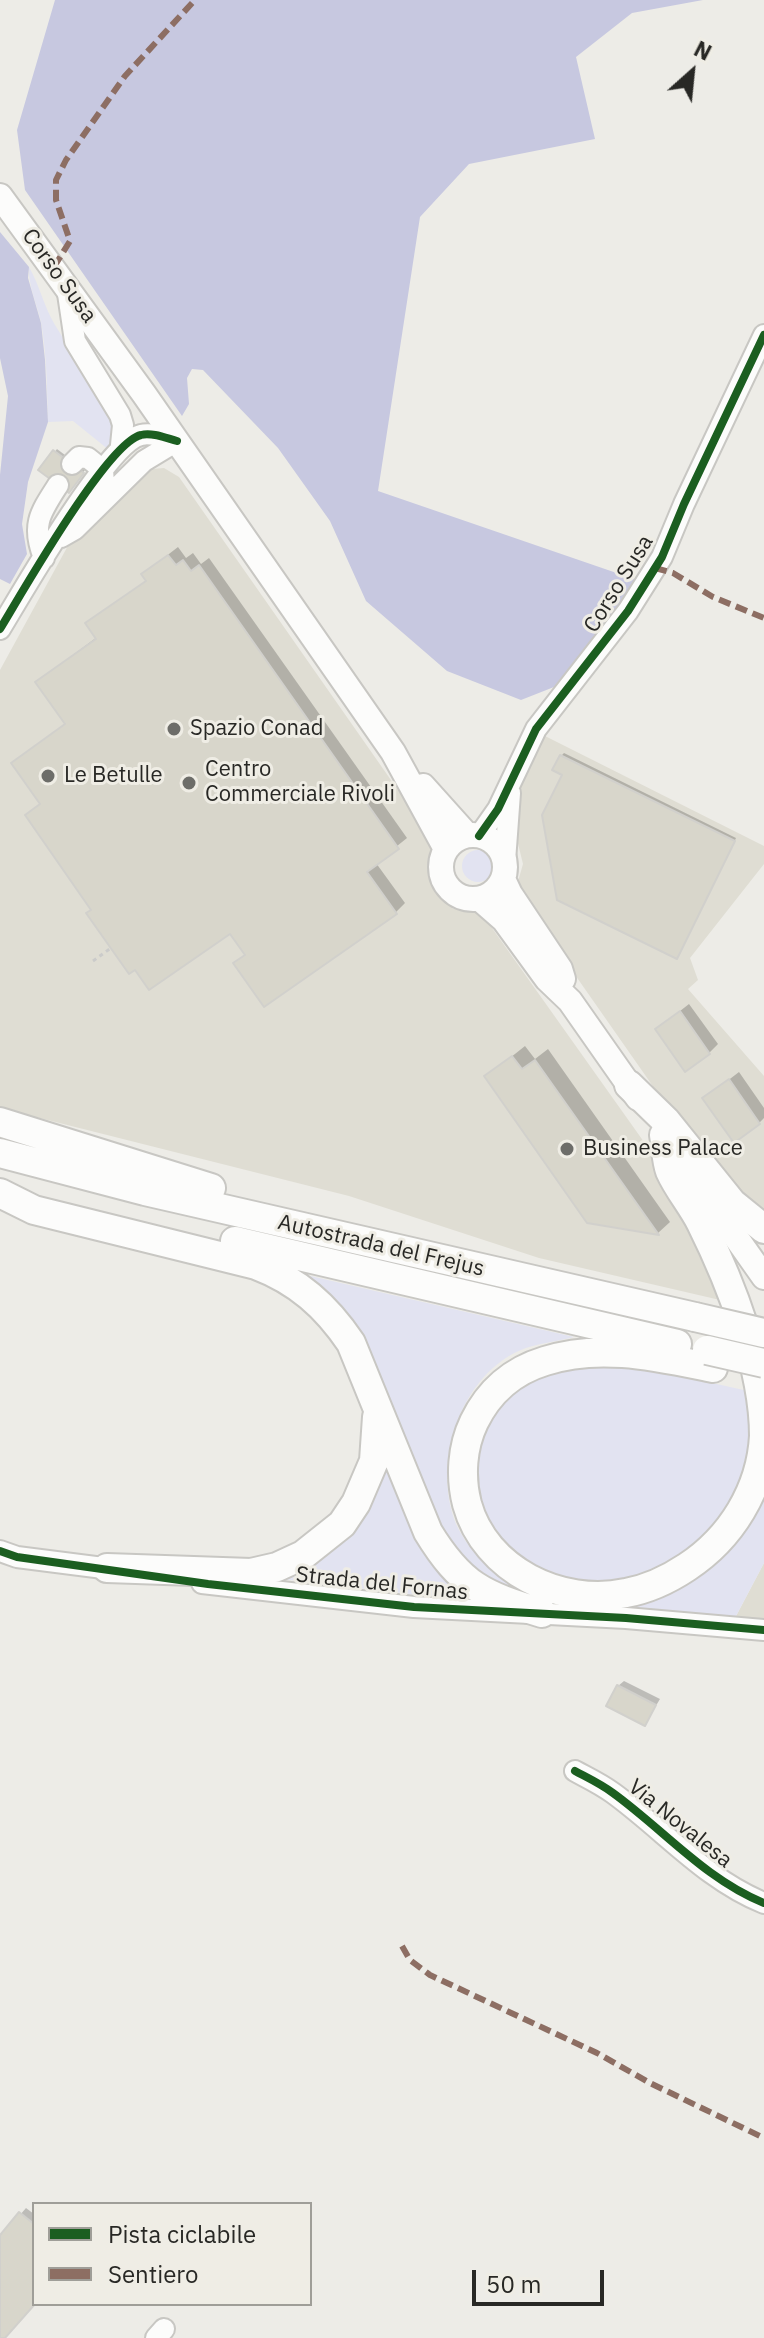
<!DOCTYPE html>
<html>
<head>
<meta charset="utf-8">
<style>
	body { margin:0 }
	#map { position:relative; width:764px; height:2338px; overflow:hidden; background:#edece7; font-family:"IBM Plex Sans",sans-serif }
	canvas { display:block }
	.legend { position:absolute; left:32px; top:2202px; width:280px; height:104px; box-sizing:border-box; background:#efede5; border:2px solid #9f9e98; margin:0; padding:10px 14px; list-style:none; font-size:24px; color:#282825 }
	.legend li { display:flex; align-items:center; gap:16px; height:40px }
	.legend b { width:40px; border:2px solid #9f9e98 }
	.north { position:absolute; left:652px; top:32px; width:80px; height:80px; -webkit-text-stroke:6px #efede5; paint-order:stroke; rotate:27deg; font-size:22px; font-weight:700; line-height:32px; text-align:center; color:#282825 }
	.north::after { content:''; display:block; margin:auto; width:28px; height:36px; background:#282825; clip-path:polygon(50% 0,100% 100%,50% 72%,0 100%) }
	.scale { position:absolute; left:472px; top:2270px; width:132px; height:36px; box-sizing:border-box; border:4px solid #282825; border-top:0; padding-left:10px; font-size:24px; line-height:28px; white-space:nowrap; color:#282825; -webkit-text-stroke:6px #efede5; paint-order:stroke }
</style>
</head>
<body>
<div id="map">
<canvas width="764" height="2338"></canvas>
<ul class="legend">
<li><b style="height:10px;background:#1b5e20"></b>Pista ciclabile</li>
<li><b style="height:10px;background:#8d6e63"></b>Sentiero</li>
</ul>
<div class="north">N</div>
<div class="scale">50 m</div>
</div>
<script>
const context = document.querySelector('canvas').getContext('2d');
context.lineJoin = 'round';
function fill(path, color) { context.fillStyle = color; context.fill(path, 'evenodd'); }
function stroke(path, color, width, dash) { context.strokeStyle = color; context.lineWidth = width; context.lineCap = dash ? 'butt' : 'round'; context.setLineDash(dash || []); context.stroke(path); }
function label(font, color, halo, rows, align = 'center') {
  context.font = font + ' "IBM Plex Sans",sans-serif'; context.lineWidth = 6; context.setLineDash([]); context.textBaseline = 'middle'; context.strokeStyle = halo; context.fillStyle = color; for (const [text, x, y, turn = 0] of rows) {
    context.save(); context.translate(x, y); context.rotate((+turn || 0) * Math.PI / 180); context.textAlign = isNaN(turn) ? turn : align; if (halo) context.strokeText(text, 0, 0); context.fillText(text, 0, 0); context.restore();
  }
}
const built = new Path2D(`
	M164 468 179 477 421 823 434 854 437 887 453 909 464 908 476 913 487 921 666 1173 720 1300 539 1258 349 1196 0 1108V670L70 542 142 474 152 469Z
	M543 735 764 846V864L690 958 698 980 688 989 764 1076V1217L694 1145 522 899 517 885 523 864 513 823 520 779Z
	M764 1563V1620L735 1618Z`);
const green = new Path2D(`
	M29 267C40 286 44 307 55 325 77 362 104 392 117 434L109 450 73 421 48 422C47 389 47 355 41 322 37 304 28 286 29 267Z
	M462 866a16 16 0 1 1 32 0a16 16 0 1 1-32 0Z
	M306 1275 574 1337C558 1341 541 1343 526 1348 459 1372 429 1469 459 1530 476 1562 506 1582 535 1600 492 1586 476 1576 446 1541L327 1296Z
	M602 1362 636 1366 748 1391C749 1401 752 1411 752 1421 755 1463 733 1513 700 1539 672 1561 639 1582 602 1584 518 1588 453 1512 484 1431 492 1408 508 1389 530 1377 547 1368 582 1366 602 1362Z
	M384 1454 478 1602 274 1578 308 1564Z
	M764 1496V1563L735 1618 621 1608C682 1592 740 1558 764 1496Z`);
const forest = new Path2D(`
	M55 0H703L632 13 576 57 595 139 469 164 420 217 378 491 637 580 619 606 554 687 521 700 447 671 366 601 330 521 278 448 203 370 192 369 187 378 189 404 182 416 25 190 17 130Z
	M0 232 29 267 28 278 41 323 45 360 48 422 28 482 22 524 27 554 10 584 0 579V475L8 396 0 358Z`);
const shadow = new Path2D(`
	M57 449 85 470 69 491 41 469Z
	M178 547 186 558 193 553 201 564 209 558 407 838 376 863 405 903 396 912 265 1004 236 963 246 953 230 931 93 909 27 815 41 803 13 763 66 723 37 682 97 637 88 624 147 580 143 574Z
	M564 753 736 838 679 954 561 756Z
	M689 1004 718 1044 709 1053 657 1029Z
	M525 1046 535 1059 548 1049 670 1222 658 1233 588 1221 486 1077Z
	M739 1072 764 1108V1118L759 1123 705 1098Z
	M624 1681 660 1699 645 1724 618 1686Z
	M26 2208 34 2214V2303L3 2338H0V2238Z`);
const building = new Path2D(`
	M53 450 84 473 69 493 38 470Z
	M168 555 176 565 183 560 191 571 199 565 399 849 367 872 397 914 264 1007 233 963 245 955 230 934 149 990 135 970 129 974 86 913 91 910 25 815 40 804 11 763 65 724 35 682 96 639 85 623 146 581 141 574Z
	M560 755 735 841 677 959 557 900 542 815 562 775 552 770Z
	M680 1011 710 1054 685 1072 655 1029Z
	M512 1056 522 1069 535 1060 659 1235 587 1223 484 1076Z
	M729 1079 760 1124 734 1143 702 1098Z
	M617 1685 656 1705 645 1726 606 1706Z
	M19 2212 34 2224 35 2304 5 2338H0V2235Z`);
const path = new Path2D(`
	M93 961 111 948`);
const minor = new Path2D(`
	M67 287 75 341 120 415 123 425 121 445
	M72 464 79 457 88 458 103 470 104 484
	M61 537 75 529 144 461 177 441
	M44 558C31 525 40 513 58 485
	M0 629C22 593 107 443 141 435 152 432 166 438 177 441
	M479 836 498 809 536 729 628 611 662 557 684 504 764 335
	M505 861 510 793
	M0 1551 17 1557 119 1570
	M202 1583 414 1607 626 1618 764 1630
	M575 1771C588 1778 601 1784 613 1793 664 1830 705 1879 764 1903
	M156 2338 164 2329`);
const major = new Path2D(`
	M0 196 144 394 393 752 446 849
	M423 786 467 835
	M441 867a32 32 0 1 1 64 0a32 32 0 1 1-64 0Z
	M503 879 510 894 560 969 563 979
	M480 899 504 920 547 979 570 1001 638 1098
	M680 1158 764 1277`);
const highway = new Path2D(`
	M629 1085 666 1121 732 1203 764 1229
	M0 1122 211 1188
	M664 1135C666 1146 666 1160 670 1171 678 1189 692 1205 701 1223 731 1283 764 1368 764 1436 761 1490 731 1538 687 1567 669 1579 648 1589 626 1593 561 1607 485 1570 467 1504 460 1477 462 1447 474 1422 489 1391 512 1371 545 1361 600 1343 658 1357 713 1368
	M0 1153 145 1191 695 1317
	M0 1193 34 1210 256 1265C298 1281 326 1306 351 1343L428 1532C461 1586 483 1595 542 1613
	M235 1241 677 1344
	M107 1568 251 1573 277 1567 303 1555 342 1524 356 1503 374 1461 377 1417`);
const highwayBridge = new Path2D(`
	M695 1317 764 1333
	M707 1350 764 1363`);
const quiet = new Path2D(`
	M54 267 70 241 56 200V180L66 160 125 76 195 0
	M655 568 673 573 713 597 764 618
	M402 1946 410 1960 430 1975 597 2053 650 2083 764 2138`);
const cycleway = new Path2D(`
	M0 629C22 593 107 443 141 435 152 432 166 438 177 441
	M479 836 498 809 536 729 628 611 662 557 684 504 764 335
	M0 1551 17 1557 208 1584 414 1607 626 1618 764 1630
	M575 1771C588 1778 601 1784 613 1793 664 1830 705 1879 764 1903`);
const markers = [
	[174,729,8,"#6d6d69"],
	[48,776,8,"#6d6d69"],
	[189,783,8,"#6d6d69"],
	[567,1149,8,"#6d6d69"]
];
const streetNames = [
	["Corso Susa",59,276,54],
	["Corso Susa",619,584,-58],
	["Autostrada del Frejus",381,1246,13],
	["Strada del Fornas",382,1584,6],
	["Via Novalesa",680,1824,39]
];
const poiNames = [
	["Spazio Conad",190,729],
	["Centro",205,770],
	["Commerciale Rivoli",205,795],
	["Le Betulle",64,776],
	["Business Palace",583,1149]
];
fill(built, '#dfddd3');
fill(green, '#e2e3f1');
fill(forest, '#c7c8e0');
fill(shadow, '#0003');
fill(building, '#d8d6cb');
stroke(building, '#d1d0cc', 2);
stroke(minor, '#c8c7c3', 24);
stroke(major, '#c8c7c3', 28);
stroke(highway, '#c8c7c3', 32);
stroke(path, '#cbcbca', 3, [4, 4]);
stroke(minor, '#fcfcfb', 20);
stroke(major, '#fcfcfb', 24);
stroke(highway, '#fcfcfb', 28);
stroke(highwayBridge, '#c8c7c3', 32, []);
stroke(highwayBridge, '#fcfcfb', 28);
stroke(quiet, '#8d6e63', 6, [12, 6]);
stroke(cycleway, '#1b5e20', 8);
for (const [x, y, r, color] of markers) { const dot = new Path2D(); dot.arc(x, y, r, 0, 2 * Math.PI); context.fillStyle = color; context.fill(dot); stroke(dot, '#efede5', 3); }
label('22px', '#282825', '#efede5', streetNames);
label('22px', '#282825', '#efede5', poiNames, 'left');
</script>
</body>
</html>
